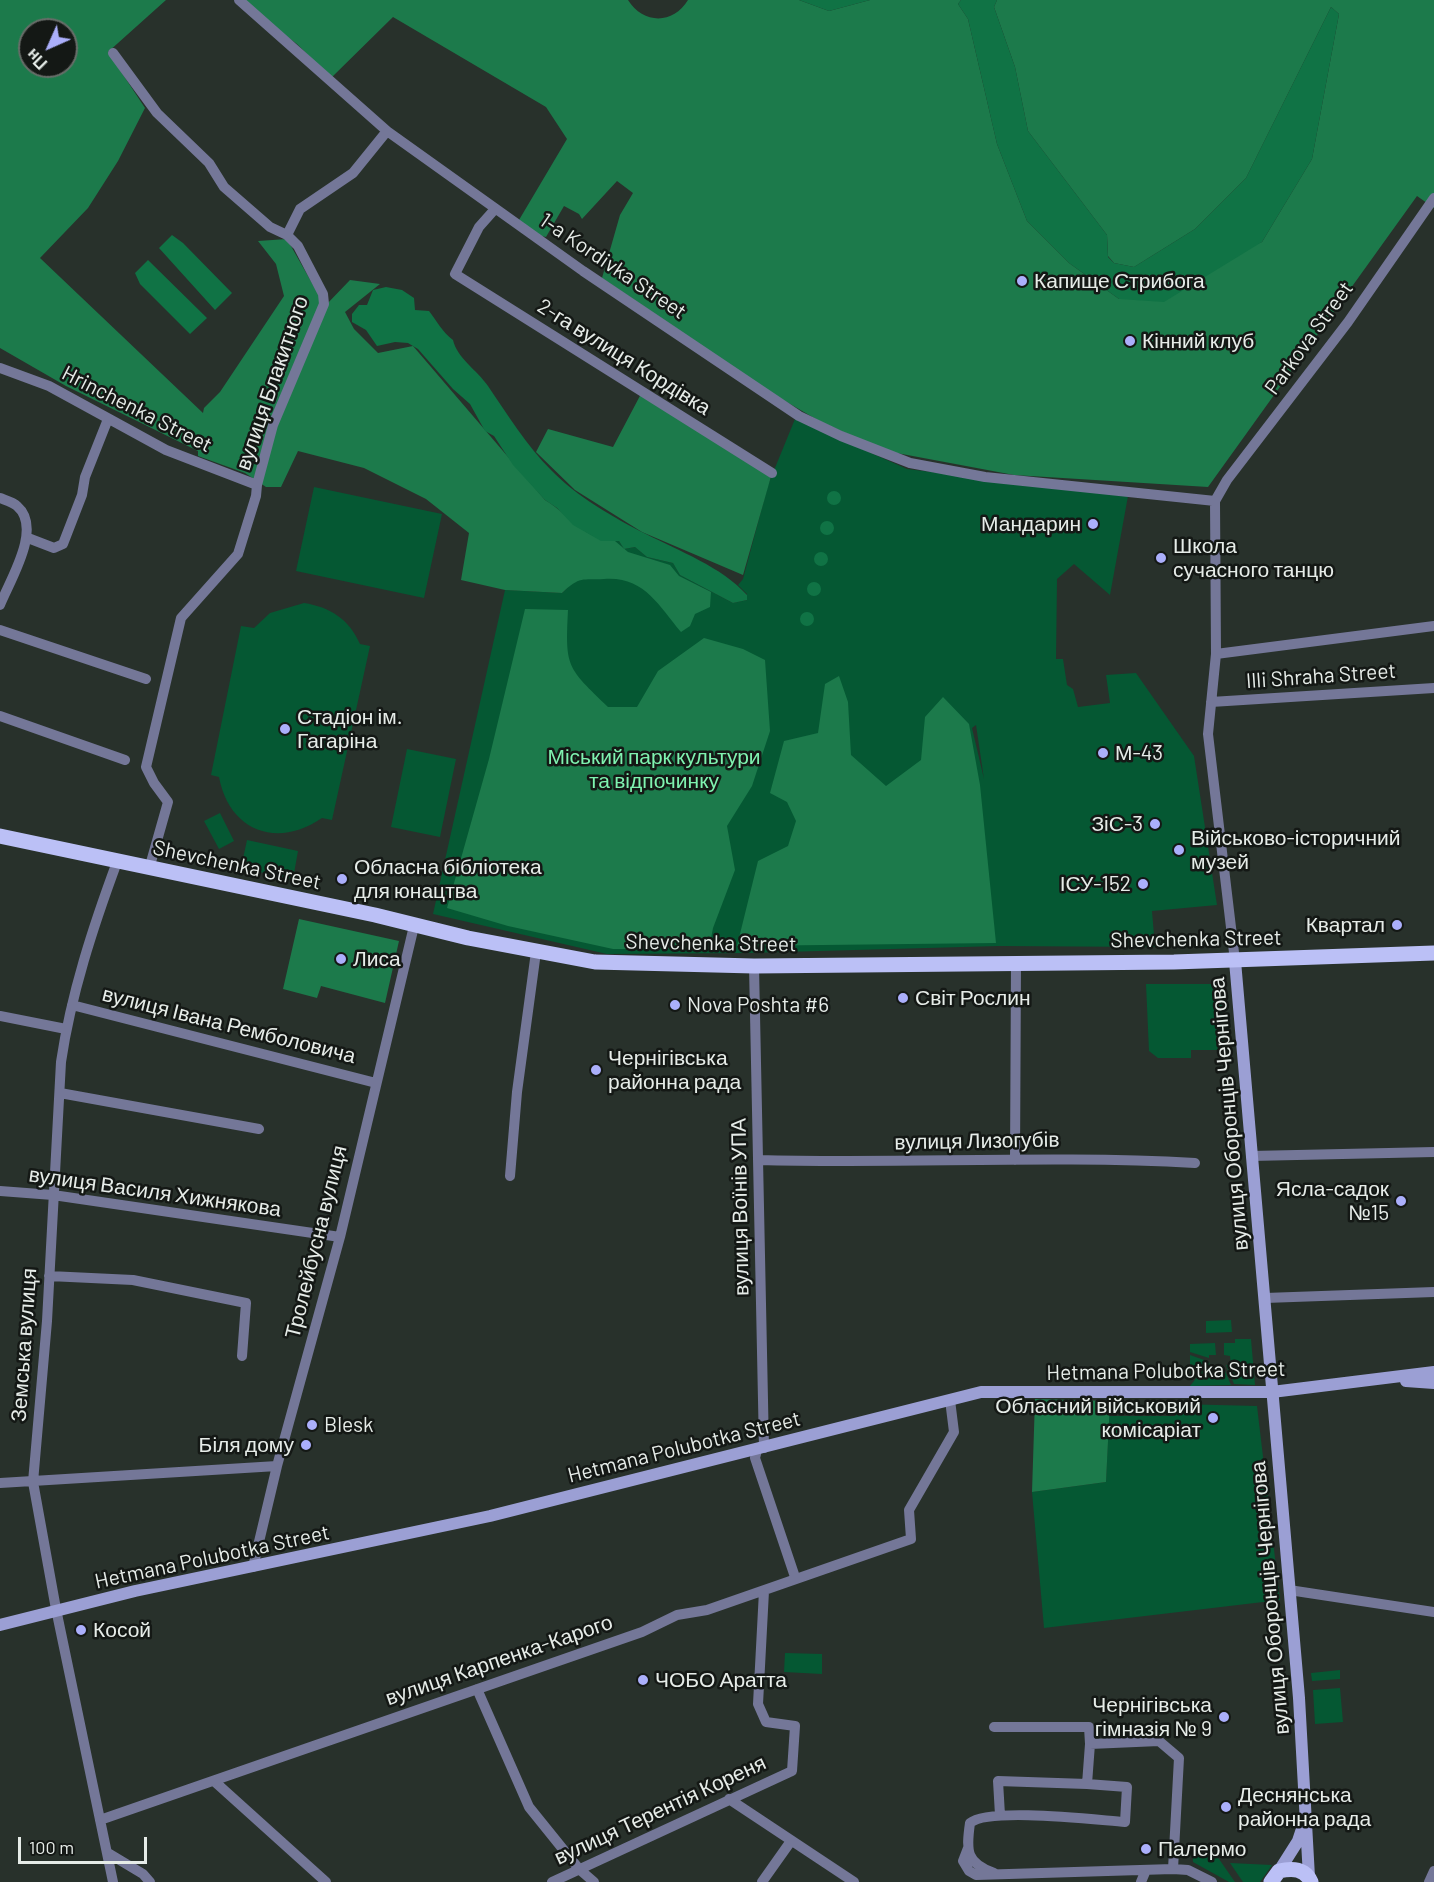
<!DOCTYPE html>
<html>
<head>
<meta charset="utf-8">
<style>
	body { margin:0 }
	#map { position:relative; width:1434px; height:1882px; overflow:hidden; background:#28312b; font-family:Barlow,sans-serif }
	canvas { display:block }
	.north { position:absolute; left:18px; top:18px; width:60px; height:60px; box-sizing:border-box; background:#141815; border:2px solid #686d69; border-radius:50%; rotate:225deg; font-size:16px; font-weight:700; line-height:24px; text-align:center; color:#e6ece8 }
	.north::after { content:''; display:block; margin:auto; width:21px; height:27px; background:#abaffb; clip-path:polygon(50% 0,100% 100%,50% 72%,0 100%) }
	.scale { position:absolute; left:18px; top:1837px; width:129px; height:27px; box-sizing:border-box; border:3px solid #e6ece8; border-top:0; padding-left:8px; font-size:18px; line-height:21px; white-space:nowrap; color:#e6ece8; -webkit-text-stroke:4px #141815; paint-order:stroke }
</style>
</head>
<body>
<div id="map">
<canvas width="1434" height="1882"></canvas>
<div class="north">Пн</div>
<div class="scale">100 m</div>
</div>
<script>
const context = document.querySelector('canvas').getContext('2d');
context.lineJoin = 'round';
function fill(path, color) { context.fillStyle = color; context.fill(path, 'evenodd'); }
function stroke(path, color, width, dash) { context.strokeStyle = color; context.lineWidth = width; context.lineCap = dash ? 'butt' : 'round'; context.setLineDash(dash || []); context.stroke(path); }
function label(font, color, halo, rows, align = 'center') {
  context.font = font + ' Barlow,sans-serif'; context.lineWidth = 5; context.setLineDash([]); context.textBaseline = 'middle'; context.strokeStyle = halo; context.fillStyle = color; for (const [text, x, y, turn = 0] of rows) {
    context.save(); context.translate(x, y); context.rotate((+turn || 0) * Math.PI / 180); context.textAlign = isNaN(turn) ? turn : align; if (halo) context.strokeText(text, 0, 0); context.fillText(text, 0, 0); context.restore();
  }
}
const green = new Path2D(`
	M795 419 907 469 1128 496 1110 595 1074 564 1057 579 1056 659H1063L1067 685 1073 689 1078 707 1110 703 1106 675 1136 673 1194 756 1217 905 1152 911 1155 947 999 946 747 953 607 954 433 914 505 590 562 593 615 541H619L624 549 635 547 647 557 673 563 680 575 733 603 747 600V594L738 585 743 579 768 485ZM976 725 984 779 972 728Z
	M314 487 442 514 424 598 296 571Z
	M304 603C330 607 349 619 360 644L370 646 332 820 322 818C277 849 229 831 219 777L211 775 241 626 254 628 270 613Z
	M407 749 456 759 440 837 391 827Z
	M220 813 234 841 219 849 204 821Z
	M247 840 298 851 293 879 241 868Z
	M1146 984H1212L1221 995 1224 1050H1191V1058H1158L1149 1051Z
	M1231 1320 1232 1332 1206 1333V1321Z
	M1235 1339H1251L1255 1385 1234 1384 1226 1365H1231L1230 1356 1224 1355V1343H1235Z
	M1215 1343 1216 1355H1209V1358L1190 1352V1344Z
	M1190 1355 1207 1361 1190 1381Z
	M1209 1362 1210 1366H1223L1231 1385 1190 1386Z
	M1178 1404 1257 1406 1280 1600 1044 1628 1032 1492 1106 1482 1109 1416H1175Z
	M785 1653 822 1654V1674L784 1672Z
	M1340 1670V1679L1312 1681 1311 1673Z
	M1340 1688 1343 1722 1315 1724 1313 1690Z
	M1192 1843 1219 1859 1235 1882H1229L1193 1862Z
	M1230 1863 1272 1865 1260 1882H1243Z`);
const forest = new Path2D(`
	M0 0H166L108 52 145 108 118 161 88 208 40 258 203 413 204 408 220 392 284 296 276 264 258 241 287 239 325 306 350 280 380 284 345 312 354 329 378 353 413 346 545 500C569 514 585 541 615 541L628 552 670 565 679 576 711 592 710 607 695 614 690 626 681 632C658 605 644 576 604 579 582 580 580 576 562 593L505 590 461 580 469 533 426 499 364 468 298 451 281 487H266L245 473 198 456V451L66 386 0 348ZM30 30H66V66H30Z
	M237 0H628C643 24 673 25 688 0H799L829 11 870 0H961L958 4 968 19 997 144 1027 221 1069 263 1119 299 1262 242 1312 159 1339 14 1331 7 1246 178 1195 229 1134 267 1114 263 1108 256 1107 235 1028 131 1015 67 994 7 997 0H1434V208L1417 196 1208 487 1014 475 886 451 821 422 773 394 602 278 620 215 633 193 617 181 582 219 579 214 564 206 546 237 537 235 519 220 567 139 546 107 393 17 331 78 297 44Z
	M642 392 772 473 743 575 642 532 575 490 536 452 548 429 613 447Z
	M525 609 568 610C565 668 567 667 608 707H637L658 671 704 638 743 649 765 660 770 731 752 786 727 826 735 870 713 928 709 949H613L508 926 447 908 489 759Z
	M839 676 848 702 851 755 886 786 921 760 925 717 943 697 969 724 980 785 996 943 737 946 758 861 788 846 796 821 787 802 770 793 784 741 818 733 825 684Z
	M299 919 399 941 385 1003 321 986 317 998 283 989Z
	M1035 1399 1110 1401 1106 1482 1032 1492Z`);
const water = new Path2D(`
	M799 0H870L829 11Z
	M961 0H997L994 7 1015 67 1028 131 1107 235 1108 257 1114 263 1134 267 1195 229 1246 178 1331 7 1339 14 1312 159 1262 242 1164 302 1119 299 1069 263 1027 221 997 144 968 19 958 4Z
	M172 235 183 243 232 293 215 310 159 248Z
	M148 260 207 318 190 334 140 284 135 273Z
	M386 287 402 290 414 298 415 310 429 311C436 320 443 333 453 340 457 358 477 370 488 386 507 414 527 446 551 470 576 496 614 518 646 534 679 551 722 567 747 595V600L733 603 680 575 673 563 647 557 635 547 624 549 619 541H601L573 525 557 508 545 500 513 465 494 436 485 431 470 404 453 389 418 349 408 343 395 342 377 346 366 330 352 322V314L359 305H367L373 290Z
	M827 498a7 7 0 1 1 14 0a7 7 0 1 1-14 0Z
	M820 528a7 7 0 1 1 14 0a7 7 0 1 1-14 0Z
	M814 559a7 7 0 1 1 14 0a7 7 0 1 1-14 0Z
	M807 589a7 7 0 1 1 14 0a7 7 0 1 1-14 0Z
	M800 619a7 7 0 1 1 14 0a7 7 0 1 1-14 0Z`);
const street = new Path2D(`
	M239 0 387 131 583 271 799 416 841 436 910 463 985 477 1215 501
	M113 53 157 113 209 163 224 187 270 227 287 235 298 246 323 294 324 304 273 425 257 485 256 496 238 554 181 618 146 767 154 783 168 802 149 869
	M495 209 479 227 455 274 772 473
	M287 235 300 209 353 173 387 131
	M0 368 49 386 166 450 257 485
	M0 498C5 500 13 502 17 506 43 528 10 580 0 605
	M28 538 54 548 63 544 82 495 85 477 108 419
	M0 630 146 679
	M1216 654 1434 626
	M1211 702 1434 688
	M0 716 125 760
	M1235 961 1208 734 1216 654 1215 501 1227 480 1348 322 1434 198
	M754 966 764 1448
	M72 1005 376 1083
	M0 1016 66 1029
	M60 1093 259 1129
	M1251 1156 1434 1152
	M759 1160C904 1164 1050 1155 1195 1163
	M1015 1160 1016 962
	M510 1176 517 1092 536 952
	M0 1191 53 1195 340 1237
	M49 1276 133 1280 246 1303 242 1356
	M1265 1298 1434 1292
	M757 1450 755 1458 795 1577
	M0 1483 277 1466
	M253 1567 277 1466 340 1237 414 926
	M1289 1590 1434 1612
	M477 1689 529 1807 579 1869 594 1882
	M994 1727H1089L1090 1744 1159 1741 1179 1758 1173 1869
	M214 1781 326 1882
	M729 1799 854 1882
	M1000 1815 998 1781 1087 1784 1090 1744
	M100 1820 642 1632 677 1615 707 1610 911 1539 909 1510 954 1432 950 1400
	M968 1848 963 1861 969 1871 976 1875 1173 1869 1188 1870 1212 1882
	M108 1853 143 1874 150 1882
	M994 1873C966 1863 966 1851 970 1823 989 1807 1096 1820 1125 1822L1127 1787 1087 1784
	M113 1882 56 1609 33 1482 47 1321 61 1062C71 994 93 927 117 862
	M552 1882 792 1771 795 1726 766 1722 758 1704 764 1591
	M762 1882 791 1841
	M1141 1882 1146 1870
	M1429 1882 1434 1871`);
const secondary = new Path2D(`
	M1235 961 1299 1698 1309 1877
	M1406 1381 1434 1383
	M0 1625 135 1591 490 1516 981 1392H1272L1434 1372
	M1279 1871 1298 1841 1303 1826`);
const primary = new Path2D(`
	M0 836 375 915 468 938 595 962 754 966 1174 962 1434 953
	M1271 1882 1279 1871C1292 1868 1305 1868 1311 1882`);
const markers = [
	[1022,281,6,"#abaffb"],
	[1130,341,6,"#abaffb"],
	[1093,524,6,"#abaffb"],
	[1161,558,6,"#abaffb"],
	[285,729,6,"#abaffb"],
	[1103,753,6,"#abaffb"],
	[1155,824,6,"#abaffb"],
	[1179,850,6,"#abaffb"],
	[342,879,6,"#abaffb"],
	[1143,884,6,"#abaffb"],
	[1397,925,6,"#abaffb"],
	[341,959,6,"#abaffb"],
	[903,998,6,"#abaffb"],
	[675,1005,6,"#abaffb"],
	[596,1070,6,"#abaffb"],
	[1401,1201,6,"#abaffb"],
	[1213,1418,6,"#abaffb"],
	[312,1425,6,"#abaffb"],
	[306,1445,6,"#abaffb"],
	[81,1630,6,"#abaffb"],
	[643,1680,6,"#abaffb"],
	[1224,1717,6,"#abaffb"],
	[1226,1807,6,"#abaffb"],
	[1146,1849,6,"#abaffb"]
];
const streetNames = [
	["1-a Kordivka Street",613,266,34],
	["Parkova Street",1309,338,-54],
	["2-га вулиця Кордівка",624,357,32],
	["вулиця Блакитного",272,383,-71],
	["Hrinchenka Street",137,409,27],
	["Illi Shraha Street",1321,676,-4],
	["Shevchenka Street",237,865,12],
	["Shevchenka Street",1196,939,-1],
	["Shevchenka Street",711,943,1],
	["вулиця Івана Ремболовича",229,1025,14],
	["вулиця Оборонців Чернігова",1229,1114,-95],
	["вулиця Лизогубів",977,1141,-1],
	["вулиця Василя Хижнякова",155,1192,8],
	["вулиця Воїнів УПА",740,1207,-91],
	["Тролейбусна вулиця",316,1242,-76],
	["Земська вулиця",24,1345,-86],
	["Hetmana Polubotka Street",1166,1371,-1],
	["Hetmana Polubotka Street",684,1447,-14],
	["Hetmana Polubotka Street",212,1557,-12],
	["вулиця Оборонців Чернігова",1270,1598,-95],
	["вулиця Карпенка-Карого",499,1660,-19],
	["вулиця Терентія Кореня",660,1810,-25]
];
const poiNames = [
	["Капище Стрибога",1034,281],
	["Кінний клуб",1142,341],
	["Мандарин",1081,524,"right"],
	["Школа",1173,546],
	["сучасного танцю",1173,570],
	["Стадіон ім.",297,717],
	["Гагаріна",297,741],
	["М-43",1115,753],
	["ЗіС-3",1143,824,"right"],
	["Військово-історичний",1191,838],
	["музей",1191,862],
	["Обласна бібліотека",354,867],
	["для юнацтва",354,891],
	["ІСУ-152",1131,884,"right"],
	["Квартал",1385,925,"right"],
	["Лиса",353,959],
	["Світ Рослин",915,998],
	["Nova Poshta #6",687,1005],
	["Чернігівська",608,1058],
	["районна рада",608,1082],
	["Ясла-садок",1389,1189,"right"],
	["№15",1389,1213,"right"],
	["Обласний військовий",1201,1406,"right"],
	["комісаріат",1201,1430,"right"],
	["Blesk",324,1425],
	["Біля дому",294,1445,"right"],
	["Косой",93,1630],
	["ЧОБО Аратта",655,1680],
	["Чернігівська",1212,1705,"right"],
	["гімназія № 9",1212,1729,"right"],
	["Деснянська",1238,1795],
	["районна рада",1238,1819],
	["Палермо",1158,1849]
];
const parkNames = [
	["Міський парк культури",654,757],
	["та відпочинку",654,781]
];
fill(green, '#055833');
fill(forest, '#1c7a4b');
fill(water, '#107345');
stroke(street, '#747798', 10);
stroke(secondary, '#9b9fd4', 12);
stroke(primary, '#bbc0f6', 15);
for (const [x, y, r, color] of markers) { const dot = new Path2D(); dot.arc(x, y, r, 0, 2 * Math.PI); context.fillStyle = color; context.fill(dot); stroke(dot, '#141815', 2); }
label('21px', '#e6ece8', '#141815', streetNames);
label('21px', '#e6ece8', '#141815', poiNames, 'left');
label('21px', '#7ff3b0', '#141815', parkNames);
</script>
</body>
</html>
